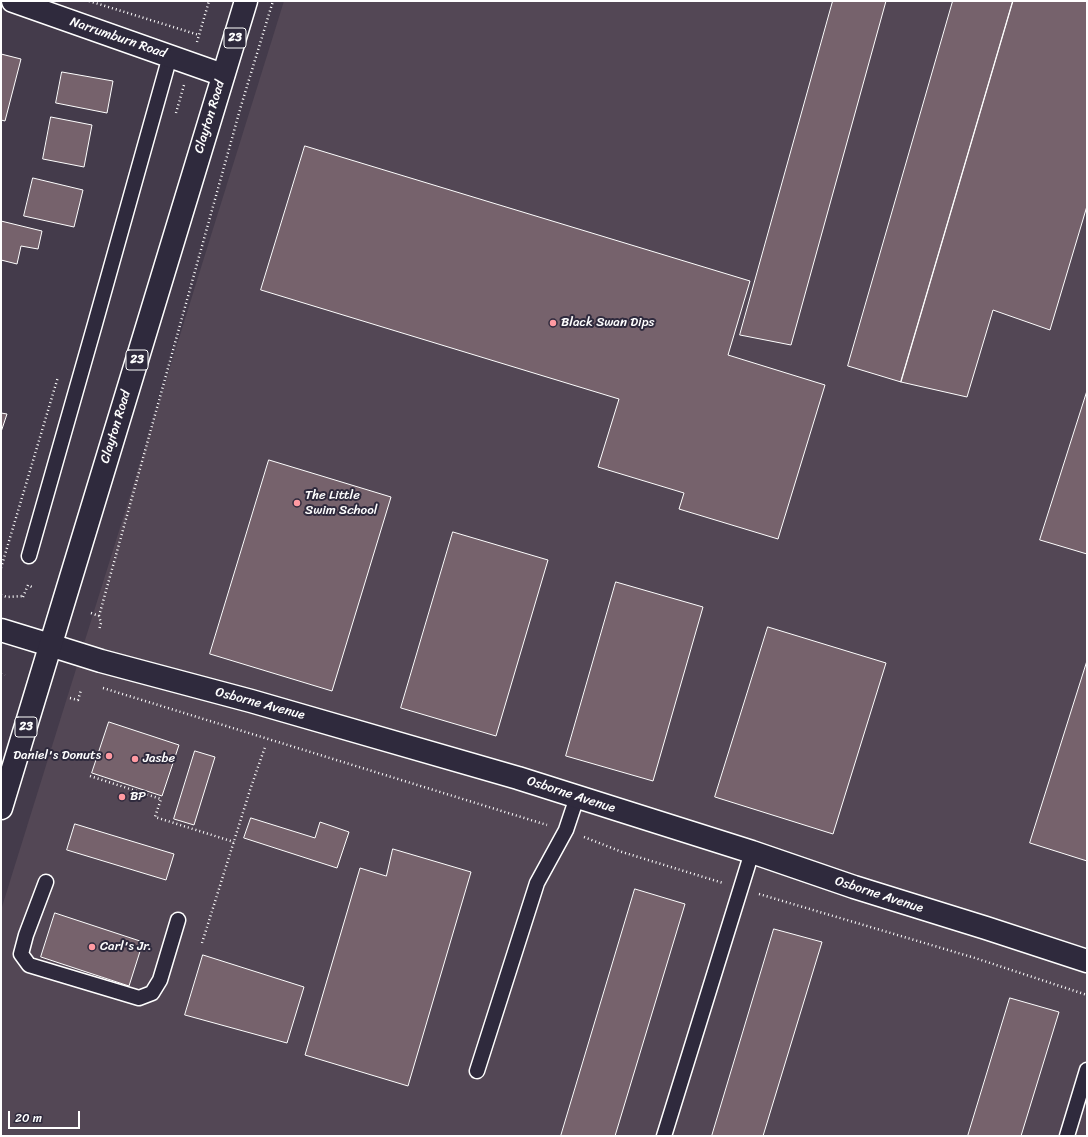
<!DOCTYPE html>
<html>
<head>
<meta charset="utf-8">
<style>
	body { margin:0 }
	#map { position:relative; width:1088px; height:1137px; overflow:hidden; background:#443b4b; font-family:Sriracha,sans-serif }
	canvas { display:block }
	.frame { position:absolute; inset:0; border:2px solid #fff; pointer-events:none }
	.scale { position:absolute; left:8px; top:1111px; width:72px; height:18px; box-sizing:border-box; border:2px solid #fff; border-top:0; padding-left:5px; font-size:12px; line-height:14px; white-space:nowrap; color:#fff; -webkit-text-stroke:3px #2f2a3d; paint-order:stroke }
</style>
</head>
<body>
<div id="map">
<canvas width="1088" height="1137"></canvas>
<div class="frame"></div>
<div class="scale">20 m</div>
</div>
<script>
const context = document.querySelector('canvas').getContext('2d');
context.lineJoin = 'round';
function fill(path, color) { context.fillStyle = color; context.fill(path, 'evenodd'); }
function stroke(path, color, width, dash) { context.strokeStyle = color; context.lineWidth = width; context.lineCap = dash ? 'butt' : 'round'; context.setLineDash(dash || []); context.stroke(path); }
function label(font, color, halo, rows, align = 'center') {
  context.font = font + ' Sriracha,sans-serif'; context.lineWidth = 4; context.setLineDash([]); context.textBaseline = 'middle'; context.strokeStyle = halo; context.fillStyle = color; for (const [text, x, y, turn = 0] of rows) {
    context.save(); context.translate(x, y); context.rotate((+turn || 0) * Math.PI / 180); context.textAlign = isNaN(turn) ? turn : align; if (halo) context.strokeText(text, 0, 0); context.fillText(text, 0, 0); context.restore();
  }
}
const built = new Path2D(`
	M284 1H1087V1136H1V910Z`);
const building = new Path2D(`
	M833 1H886L791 345 740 335Z
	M953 1H1013L901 382 848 366Z
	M1013 1H1087V206L1050 330 993 310 967 397 901 382Z
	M1 54 21 59 5 121 1 120Z
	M62 72 113 81 107 113 56 103Z
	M51 117 92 125 84 167 43 159Z
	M305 146 750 281 728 355 825 385 778 539 679 509 684 493 598 467 619 399 261 290Z
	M33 178 83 190 74 227 24 216Z
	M1 221 42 231 38 249 21 246 17 264 1 260Z
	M1087 391V554L1040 540Z
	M1 413 7 414 1 432Z
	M269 460 391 497 332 691 210 654Z
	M453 532 548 560 496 736 401 708Z
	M616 582 703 607 653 781 566 756Z
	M768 627 886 663 833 834 715 797Z
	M1087 661V861L1030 843Z
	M109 722 179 745 162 796 92 773Z
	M195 751 215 757 194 825 174 819Z
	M251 818 315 838 320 822 349 832 337 868 244 838Z
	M75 824 174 854 166 880 67 850Z
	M393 849 471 872 408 1086 305 1055 360 868 386 876Z
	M635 889 685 904 615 1136H561Z
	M55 913 143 942 129 986 41 957Z
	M774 929 822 942 763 1136H712Z
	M203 955 304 987 287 1043 185 1015Z
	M1010 998 1059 1012 1021 1136H968Z`);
const path = new Path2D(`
	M89 1 199 35
	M197 42 209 1
	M176 113 184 85
	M1 568 58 377
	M1 595 7 597 23 596
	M23 597 28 585 34 588
	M91 613 99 616 101 623 99 630
	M99 616 241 106 273 1
	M1 674 5 675
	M103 688 547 825
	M70 698 78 700 81 690
	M90 776 161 799 155 817 234 842
	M584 837 622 852 723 883
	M759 894 975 958 1087 995
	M202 943 251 787 265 747`);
const lane = new Path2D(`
	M29 556 95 324 170 56
	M46 882 26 935 21 954 29 965 139 998 152 993 160 980 178 920
	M477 1071 537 883 566 830 577 797
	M664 1136 752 852
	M1067 1136 1087 1070`);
const street = new Path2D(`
	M13 1 223 75
	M50 645 101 661 251 701 518 778 752 852 854 887 986 928 1087 961`);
const secondary = new Path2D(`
	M1 630 50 645`);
const primary = new Path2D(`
	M1 808 246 1`);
const markers = [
	[553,323,4,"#ff9aa2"],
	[297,503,4,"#ff9aa2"],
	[109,756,4,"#ff9aa2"],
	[135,759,4,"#ff9aa2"],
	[122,797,4,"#ff9aa2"],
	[92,947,4,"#ff9aa2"]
];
const shields = [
	[235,38,22],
	[137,360,22],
	[26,727,22]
];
const shieldNames = [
	["23",235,38],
	["23",137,360],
	["23",26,727]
];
const streetNames = [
	["Narrumburn Road",118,38,19],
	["Clayton Road",210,117,-73],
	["Clayton Road",116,427,-73],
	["Osborne Avenue",260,704,15],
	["Osborne Avenue",571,795,18],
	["Osborne Avenue",879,895,18]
];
const poiNames = [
	["Black Swan Dips",561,323],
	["The Little",305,496],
	["Swim School",305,511],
	["Daniel's Donuts",101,756,"right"],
	["Jasbe",143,759],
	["BP",130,797],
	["Carl's Jr.",100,947]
];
fill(built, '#534755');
fill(building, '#76626c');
stroke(building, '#fff', 1);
stroke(lane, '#fff', 17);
stroke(street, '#fff', 25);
stroke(secondary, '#fff', 25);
stroke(primary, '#fff', 25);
stroke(path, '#fff', 2.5, [1, 3]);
stroke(lane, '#2f2a3d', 14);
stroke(street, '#2f2a3d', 22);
stroke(secondary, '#2f2a3d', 22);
stroke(primary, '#2f2a3d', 22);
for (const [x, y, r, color] of markers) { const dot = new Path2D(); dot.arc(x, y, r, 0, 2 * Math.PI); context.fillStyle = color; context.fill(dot); stroke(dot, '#2f2a3d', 1.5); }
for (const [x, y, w] of shields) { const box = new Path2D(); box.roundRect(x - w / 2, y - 10, w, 20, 3); context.fillStyle = '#2f2a3d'; context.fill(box); stroke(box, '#fff', 1); }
label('bold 12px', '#fff', null, shieldNames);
label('13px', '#fff', '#2f2a3d', streetNames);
label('13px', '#fff', '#2f2a3d', poiNames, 'left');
</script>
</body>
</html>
